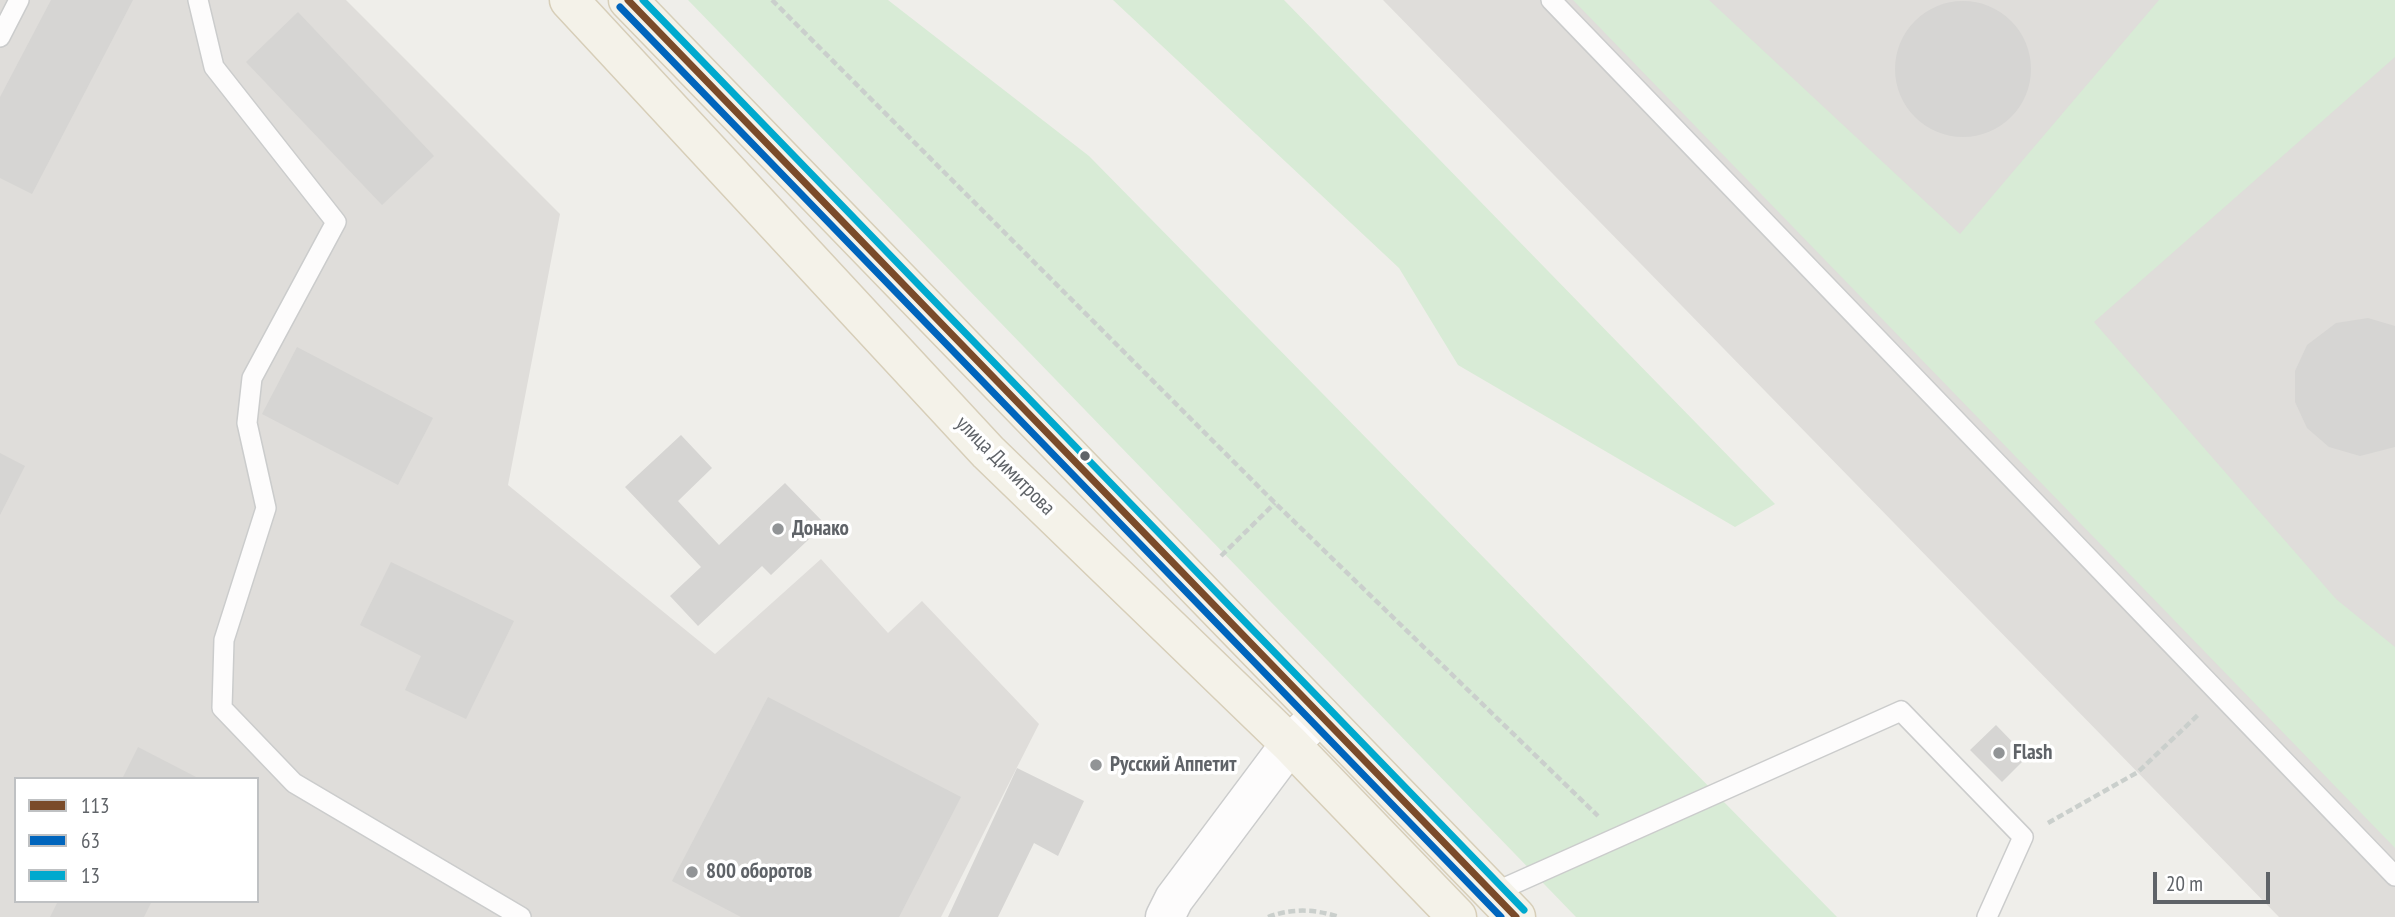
<!DOCTYPE html>
<html>
<head>
<meta charset="utf-8">
<style>
	body { margin:0 }
	#map { position:relative; width:2395px; height:917px; overflow:hidden; background:#efeeea; font-family:"PT Sans Narrow",sans-serif }
	canvas { display:block }
	.legend { position:absolute; left:14px; top:777px; width:245px; height:126px; box-sizing:border-box; background:#fff; border:2px solid #bfc1c3; margin:0; padding:9px 12px; list-style:none; font-size:21px; color:#5f6368 }
	.legend li { display:flex; align-items:center; gap:14px; height:35px }
	.legend b { width:35px; border:2px solid #bfc1c3 }
	.scale { position:absolute; left:2153px; top:872px; width:117px; height:32px; box-sizing:border-box; border:4px solid #5f6368; border-top:0; padding-left:9px; font-size:21px; line-height:24px; white-space:nowrap; color:#5f6368; -webkit-text-stroke:5px #fff; paint-order:stroke }
</style>
</head>
<body>
<div id="map">
<canvas width="2395" height="917"></canvas>
<ul class="legend">
<li><b style="height:9px;background:#7a4b2a"></b>113</li>
<li><b style="height:9px;background:#0065bd"></b>63</li>
<li><b style="height:9px;background:#00a9ce"></b>13</li>
</ul>
<div class="scale">20 m</div>
</div>
<script>
const context = document.querySelector('canvas').getContext('2d');
context.lineJoin = 'round';
function fill(path, color) { context.fillStyle = color; context.fill(path, 'evenodd'); }
function stroke(path, color, width, dash) { context.strokeStyle = color; context.lineWidth = width; context.lineCap = dash ? 'butt' : 'round'; context.setLineDash(dash || []); context.stroke(path); }
function label(font, color, halo, rows, align = 'center') {
  context.font = font + ' "PT Sans Narrow",sans-serif'; context.lineWidth = 7; context.setLineDash([]); context.textBaseline = 'middle'; context.strokeStyle = halo; context.fillStyle = color; for (const [text, x, y, turn = 0] of rows) {
    context.save(); context.translate(x, y); context.rotate((+turn || 0) * Math.PI / 180); context.textAlign = isNaN(turn) ? turn : align; if (halo) context.strokeText(text, 0, 0); context.fillText(text, 0, 0); context.restore();
  }
}
const industrial = new Path2D(`
	M0 0H346L560 214 508 485 715 654 821 559 888 633 922 601 1039 724 941 917H0ZM16 779H257V901H16Z
	M1383 0H2395V917H2279Z`);
const green = new Path2D(`
	M688 0H888L1089 156 1837 917H1576Z
	M1113 0H1284L1775 504 1735 527 1458 365 1399 268Z
	M1573 0H1709L1960 234 2159 0H2395V57L2094 322 2336 599 2395 647V848Z`);
const building = new Path2D(`
	M51 0H133L32 194 0 178V97Z
	M1895 69a68 68 0 1 1 136 0a68 68 0 1 1-136 0Z
	M298 12 434 156 382 205 246 62Z
	M2368 318 2395 326V447L2360 456 2329 447 2307 428 2295 402V371L2307 345 2336 323Z
	M297 347 433 418 398 485 262 414Z
	M681 435 712 468 678 501 719 545 785 483 825 524 771 575 762 566 698 626 670 596 701 567 625 487Z
	M0 453 25 466 0 515Z
	M391 562 514 621 466 719 405 690 421 656 360 625Z
	M768 697 961 797 899 917H741L672 881Z
	M1996 725 2027 757 2002 782 1970 750Z
	M138 747 200 779H122Z
	M1017 768 1084 801 1058 856 1034 843 998 917H948Z
	M58 901H152L144 917H50Z`);
const path = new Path2D(`
	M772 0 1275 503 1598 816
	M1221 556 1275 503
	M2048 823 2138 772 2199 714
	M1268 917C1292 908 1315 909 1339 917`);
const lane = new Path2D(`
	M198 0 214 67 336 222 252 378 247 423 266 508 224 640 222 708 294 783 521 917
	M1551 0 2395 876
	M0 37 19 0
	M1493 893 1901 711 2023 837 1987 917`);
const street = new Path2D(`
	M1165 917 1174 899 1290 744 1320 715`);
const primary = new Path2D(`
	M569 0 988 452 1290 744 1457 917
	M628 0 1516 917`);
const bus1 = new Path2D(`
	M628 0 1516 917`);
const bus2 = new Path2D(`
	M620 7 1501 917`);
const bus3 = new Path2D(`
	M643 0 1524 910`);
const markers = [
	[1085,456,6,"#5f6368"],
	[778,529,7,"#919496"],
	[1999,753,7,"#919496"],
	[1096,765,7,"#919496"],
	[692,872,7,"#919496"]
];
const streetNames = [
	["улица Димитрова",1005,466,45]
];
const poiNames = [
	["Донако",792,529],
	["Flash",2013,753],
	["Русский Аппетит",1110,765],
	["800 оборотов",706,872]
];
fill(industrial, '#dfddda');
fill(green, '#d8ebd6');
fill(building, '#d6d5d3');
stroke(lane, '#cbcccc', 22);
stroke(street, '#cbcccc', 41);
stroke(primary, '#d7ceb8', 41);
stroke(path, '#cacfcc', 4.5, [7, 3.5]);
stroke(lane, '#fdfcfc', 19);
stroke(street, '#fdfcfc', 38);
stroke(primary, '#f4f2e9', 38);
stroke(bus1, '#7a4b2a', 7);
stroke(bus2, '#0065bd', 7);
stroke(bus3, '#00a9ce', 7);
for (const [x, y, r, color] of markers) { const dot = new Path2D(); dot.arc(x, y, r, 0, 2 * Math.PI); context.fillStyle = color; context.fill(dot); stroke(dot, '#fff', 2.5); }
label('21px', '#5f6368', '#fff', streetNames);
label('bold 21px', '#5f6368', '#fff', poiNames, 'left');
</script>
</body>
</html>
